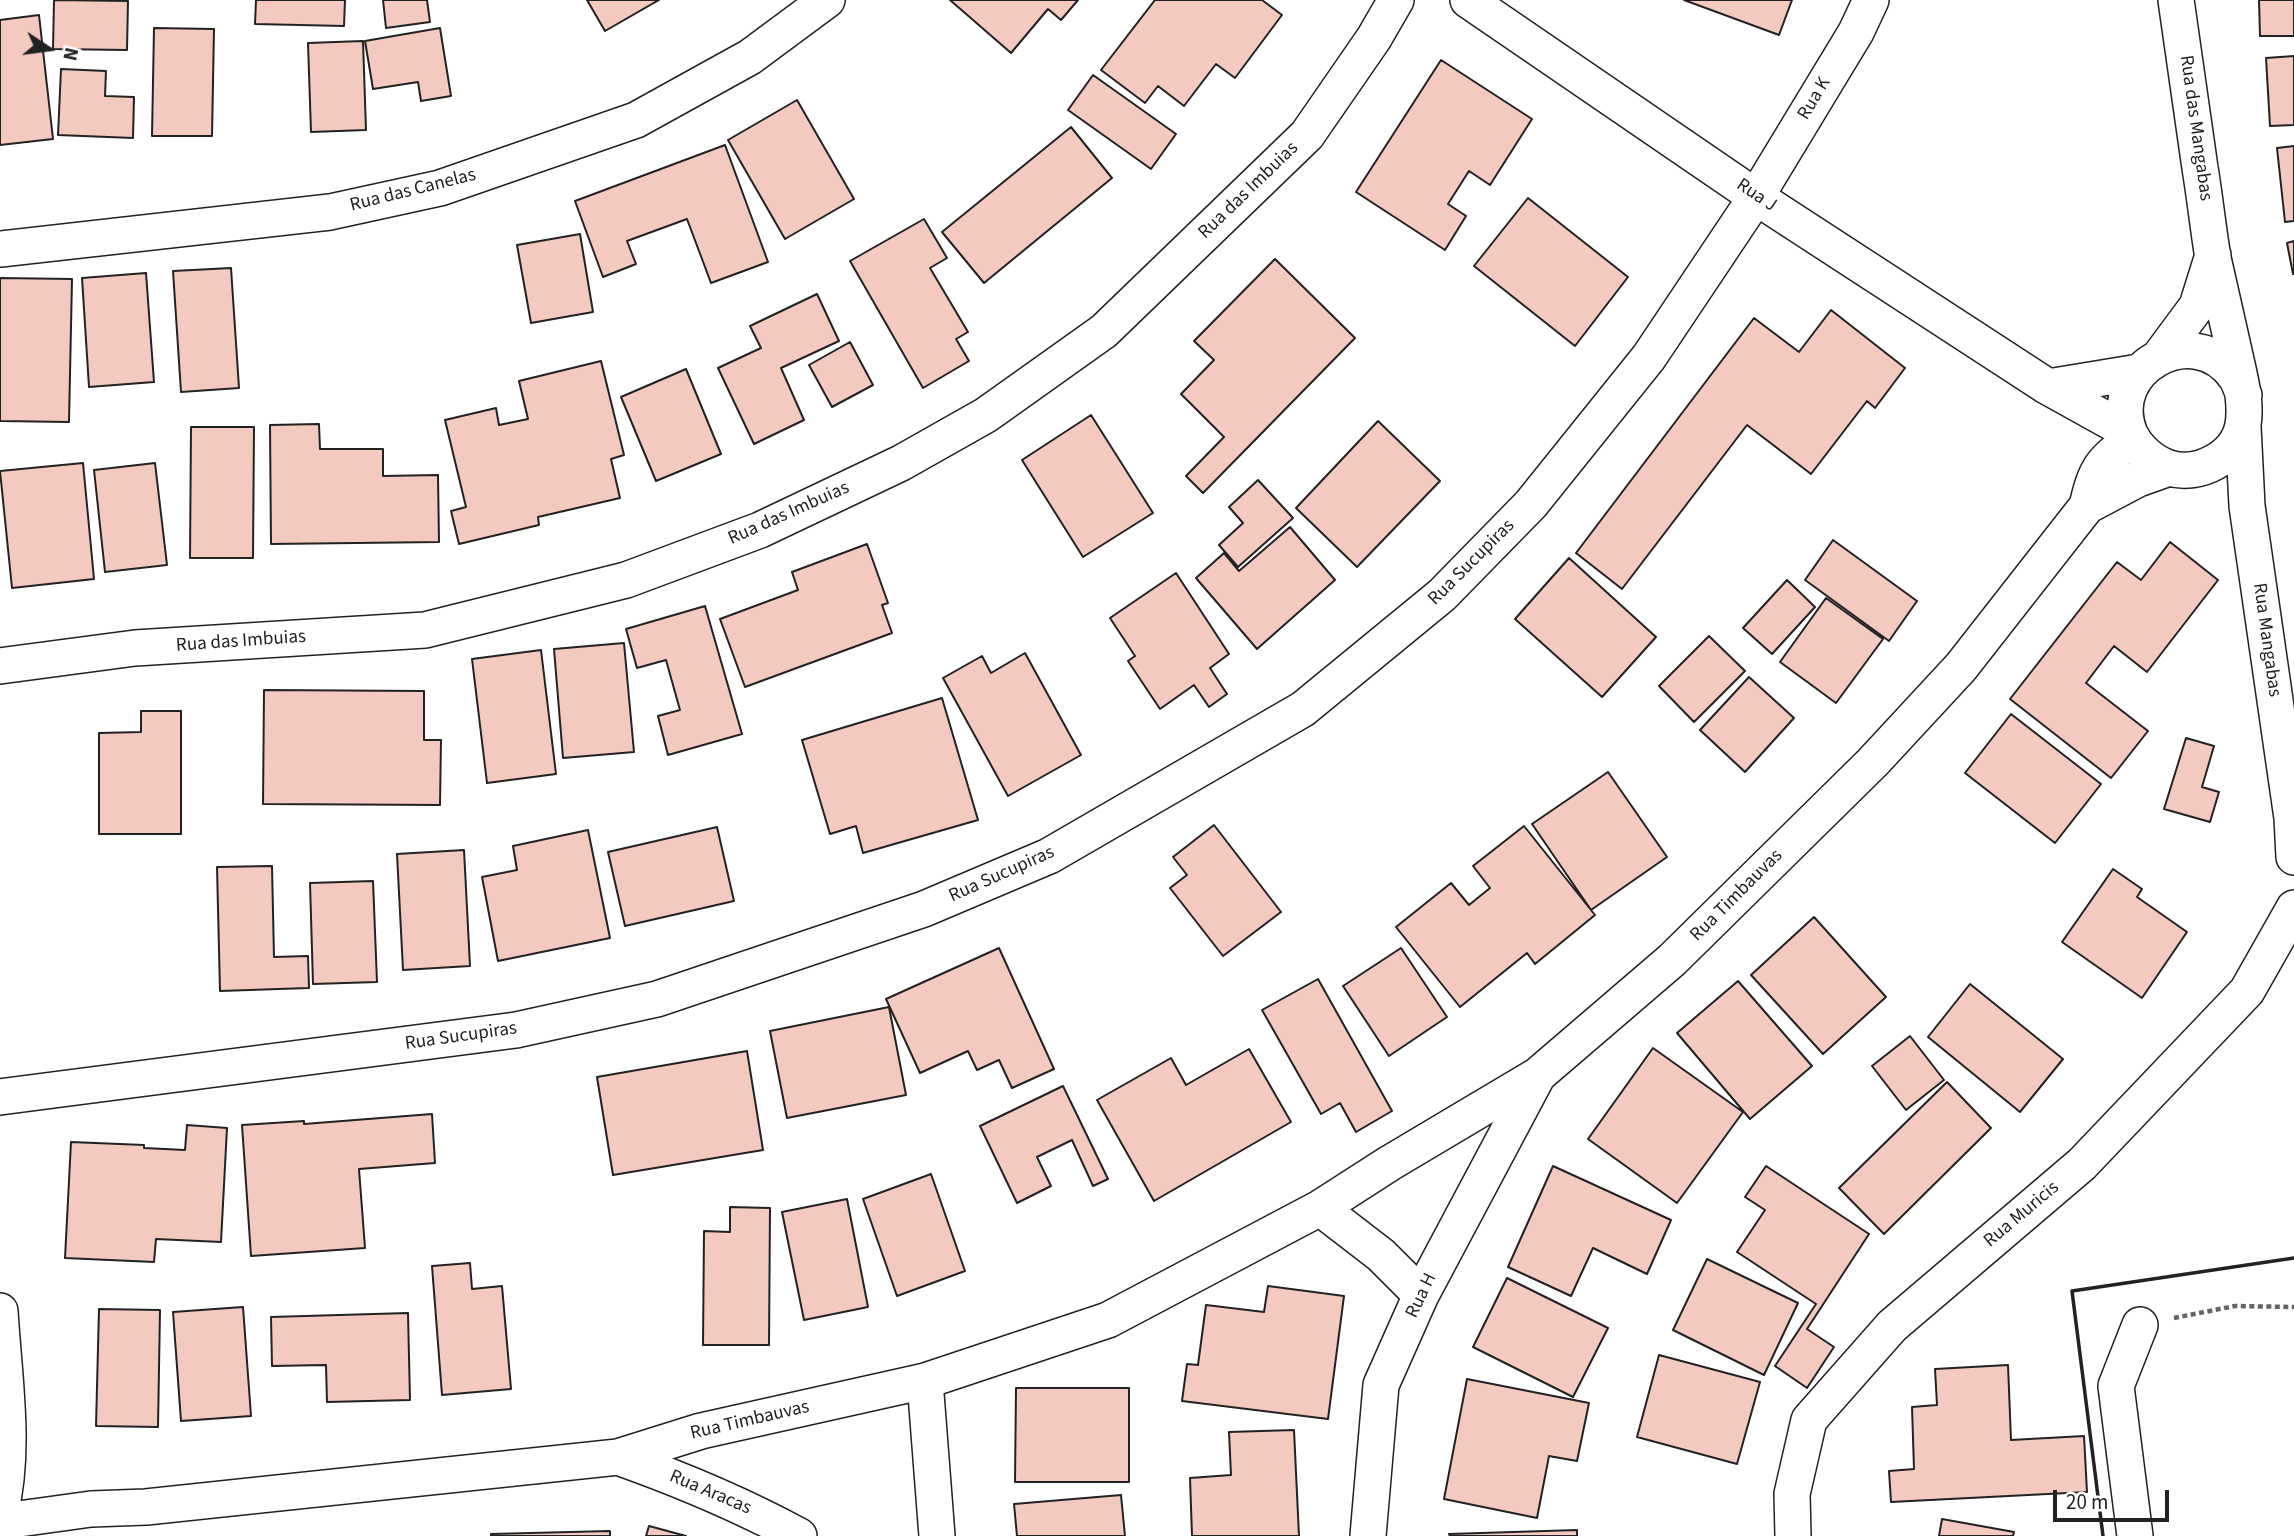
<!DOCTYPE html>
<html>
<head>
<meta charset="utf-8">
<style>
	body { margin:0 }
	#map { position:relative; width:2294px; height:1536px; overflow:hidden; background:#fff; font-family:"Source Sans 3",sans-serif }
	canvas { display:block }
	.north { position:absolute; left:14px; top:14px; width:70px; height:70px; -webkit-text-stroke:5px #fff; paint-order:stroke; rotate:103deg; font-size:19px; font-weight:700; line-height:28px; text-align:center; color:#222 }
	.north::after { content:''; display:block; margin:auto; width:24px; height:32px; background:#222; clip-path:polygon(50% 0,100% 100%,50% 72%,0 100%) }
	.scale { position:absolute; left:2053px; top:1490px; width:116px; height:32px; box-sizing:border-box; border:4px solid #222; border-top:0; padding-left:9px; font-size:21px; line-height:24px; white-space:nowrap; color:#222; -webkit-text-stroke:5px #fff; paint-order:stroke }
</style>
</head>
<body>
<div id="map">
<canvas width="2294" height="1536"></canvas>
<div class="north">N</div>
<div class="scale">20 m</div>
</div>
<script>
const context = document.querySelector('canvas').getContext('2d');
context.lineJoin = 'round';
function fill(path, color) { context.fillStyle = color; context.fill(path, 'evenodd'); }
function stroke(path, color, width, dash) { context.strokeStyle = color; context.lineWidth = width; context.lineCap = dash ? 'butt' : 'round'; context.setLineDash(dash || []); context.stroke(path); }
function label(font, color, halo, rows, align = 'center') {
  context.font = font + ' "Source Sans 3",sans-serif'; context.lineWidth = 5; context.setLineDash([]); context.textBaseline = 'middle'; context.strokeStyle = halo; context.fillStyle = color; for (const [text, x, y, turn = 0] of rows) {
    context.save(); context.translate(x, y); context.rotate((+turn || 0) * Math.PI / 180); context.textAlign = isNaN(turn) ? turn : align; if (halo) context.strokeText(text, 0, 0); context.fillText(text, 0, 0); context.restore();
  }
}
const building = new Path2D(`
	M54 0 128 1 127 50 53 49Z
	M256 0H345L344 26 255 24Z
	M383 0H427L430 22 386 28Z
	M587 0H659L605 31Z
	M950 0H1078L1061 20 1048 9 1011 53Z
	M1155 0H1262L1282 15 1235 78 1216 64 1184 106 1158 86 1145 103 1101 70Z
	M1684 0H1792L1779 35Z
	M2259 0H2294V36H2260Z
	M39 15 53 139 0 145V20Z
	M154 28 214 29 212 136H152Z
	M440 28 451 96 421 101 418 82 373 89 365 41Z
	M363 41 366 130 311 132 308 43Z
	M2294 56V125L2270 126 2266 58Z
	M1441 60 1532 119 1490 185 1469 171 1448 204 1466 216 1445 250 1356 192Z
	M61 69 106 71 105 96 134 97 133 138 58 135Z
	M1093 75 1176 134 1151 169 1068 110Z
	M797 100 854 199 785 239 728 140Z
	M1071 127 1112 178 984 283 942 232Z
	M725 145 768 262 711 283 687 219 627 241 636 264 603 277 575 201Z
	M2294 146V221L2285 222 2277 148Z
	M1528 198 1628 277 1575 346 1474 266Z
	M924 219 947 258 930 268 968 332 956 339 969 361 923 388 850 261Z
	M580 234 593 312 531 323 517 245Z
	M2294 241V274H2293L2287 243Z
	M1275 259 1355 338 1203 493 1186 476 1224 437 1181 394 1214 360 1194 341Z
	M231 268 239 388 181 392 173 271Z
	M146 273 154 382 89 387 82 278Z
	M0 278 72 279 69 422 0 421Z
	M817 294 839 341 781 368 804 420 754 444 718 368 761 348 750 326Z
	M1831 310 1905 368 1875 408 1867 401 1811 474 1747 425 1622 589 1576 553 1754 318 1799 352Z
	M850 342 873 385 832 407 809 365Z
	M601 361 624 455 611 459 620 498 538 517 539 525 459 544 451 511 466 507 445 420 496 408 499 425 528 419 519 381Z
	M686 369 721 454 656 481 621 397Z
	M1091 415 1153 513 1083 557 1022 460Z
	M1378 421 1440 481 1357 567 1296 508Z
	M319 424 320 449H383V476L438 475 439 542 271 544 270 425Z
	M191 427H254L253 558H190Z
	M83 463 94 579 12 588 0 471Z
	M155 463 167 565 105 572 94 470Z
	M1258 480 1293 518 1238 567 1219 545 1243 523 1229 507Z
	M1290 527 1335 580 1257 649 1196 578 1224 553 1239 571Z
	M1833 540 1917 601 1889 641 1805 580Z
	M2170 542 2218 580 2147 672 2114 646 2086 683 2148 731 2111 778 2010 699 2117 562 2141 580Z
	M867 544 888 603 882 605 892 633 745 687 720 619 798 590 792 572Z
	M1569 558 1656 637 1602 697 1515 619Z
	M1176 573 1229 654 1210 668 1227 694 1209 707 1194 685 1160 709 1128 661 1135 656 1110 618Z
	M1787 580 1815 607 1772 654 1743 628Z
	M1826 598 1883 639 1836 703 1780 662Z
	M705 606 742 734 668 755 658 716 680 710 666 660 637 668 626 629Z
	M1709 636 1745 671 1694 722 1659 686Z
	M624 643 634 752 563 758 554 649Z
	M541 650 556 774 487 783 472 659Z
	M1025 653 1081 755 1008 796 943 678 982 656 991 673Z
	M1749 677 1794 718 1745 772 1700 730Z
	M264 690 424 691V740H441L440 805 263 804Z
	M942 698 978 820 863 853 856 826 830 834 802 740Z
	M141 711H181V834H99V733L141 732Z
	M2011 714 2101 784 2055 843 1965 773Z
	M2186 738 2214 746 2202 787 2219 792 2210 822 2164 809Z
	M1608 772 1667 857 1591 910 1532 824Z
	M1214 825 1281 912 1223 956 1170 888 1187 875 1173 857Z
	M1524 826 1595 915 1535 964 1527 953 1460 1007 1396 927 1451 883 1469 905 1490 888 1473 866Z
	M717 827 734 901 625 926 608 852Z
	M588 830 610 938 498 961 482 877 517 870 513 846Z
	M464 850 470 966 403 970 397 854Z
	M272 866 274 957 308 956 309 988 220 991 217 867Z
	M2113 869 2142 889 2137 897 2187 932 2142 998 2062 942Z
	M373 881 377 982 313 984 310 883Z
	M1814 917 1886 997 1823 1054 1751 975Z
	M999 948 1054 1069 1012 1088 999 1060 977 1070 968 1051 920 1073 886 999Z
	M1401 948 1447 1017 1389 1056 1343 986Z
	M1318 979 1392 1111 1356 1132 1340 1103 1321 1114 1262 1010Z
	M1738 981 1812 1066 1750 1119 1677 1033Z
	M1970 984 2063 1059 2020 1112 1928 1037Z
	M889 1007 906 1095 787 1118 770 1031Z
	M1910 1036 1944 1080 1906 1110 1872 1066Z
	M1653 1048 1743 1112 1677 1203 1588 1139Z
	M1249 1049 1291 1122 1154 1201 1097 1100 1171 1058 1186 1085Z
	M747 1051 763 1150 613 1175 597 1077Z
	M1947 1082 1991 1128 1884 1234 1839 1188Z
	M1063 1086 1108 1179 1093 1186 1072 1140 1037 1157 1051 1186 1017 1203 980 1126Z
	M432 1114 435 1163 359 1169 365 1248 251 1256 242 1125 304 1121V1124Z
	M187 1125 227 1128 221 1242 156 1239 154 1262 65 1258 71 1142 144 1145V1148L185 1150Z
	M1553 1166 1671 1220 1647 1274 1593 1248 1571 1296 1508 1267Z
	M1766 1166 1869 1234 1807 1329 1834 1347 1807 1388 1775 1366 1816 1304 1737 1252 1765 1210 1745 1197Z
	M931 1174 965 1271 897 1296 863 1199Z
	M847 1199 868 1307 804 1320 782 1212Z
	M730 1207 770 1208 769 1345H703L704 1231 730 1232Z
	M1707 1259 1798 1303 1764 1375 1673 1330Z
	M470 1263 472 1289 502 1286 511 1389 442 1395 432 1266Z
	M1507 1278 1608 1328 1573 1397 1473 1347Z
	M1268 1286 1344 1296 1328 1419 1182 1401 1187 1364 1198 1365 1206 1305 1264 1312Z
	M243 1307 251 1416 181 1421 173 1312Z
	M99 1309 160 1310 158 1427 96 1426Z
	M408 1313 410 1400 327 1402 326 1365 272 1366 271 1317Z
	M1659 1355 1760 1382 1737 1464 1637 1437Z
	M2008 1365 2011 1440 2084 1436 2087 1492 1891 1502 1889 1471 1914 1469 1912 1407 1937 1405 1935 1369Z
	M1467 1379 1589 1403 1577 1461 1549 1456 1537 1518 1444 1499Z
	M1016 1388H1129V1482H1015Z
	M1294 1430 1299 1536H1192L1190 1478 1231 1475 1229 1432Z
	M1121 1495 1125 1536H1017L1014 1504Z
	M1942 1519 2014 1532 2013 1536H1939Z
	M649 1526 686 1536H646Z
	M1577 1530V1536H1450L1449 1534Z
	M610 1531V1536H491V1534Z`);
const path = new Path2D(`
	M2174 1318 2235 1306 2294 1307`);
const street = new Path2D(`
	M1468 0 1756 197 2048 387 2129 432
	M2176 0C2184 56 2192 112 2200 168 2205 198 2208 228 2213 258 2220 289 2227 320 2234 351 2239 375 2247 400 2243 425 2237 457 2199 477 2169 468 2153 463 2137 449 2130 434 2103 369 2194 318 2235 376 2239 381 2241 389 2244 395
	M0 249 330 212 440 188 636 120 750 57 827 0
	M2160 356 2197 306 2213 255
	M2048 387 2139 372
	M2243 426 2247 506 2292 818 2294 857
	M2087 506C2096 468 2101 461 2133 439
	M0 666 135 648 425 630 626 580 760 530 901 463 986 415 1104 331 1307 135 1374 38 1396 0
	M0 1097 516 1030 657 999 924 909 1049 856 1303 709 1442 595 1531 504 1649 357 1756 197 1856 32 1871 0
	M1320 1208 1381 1255 1421 1295
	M0 1311C4 1378 16 1449 0 1514
	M925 1381 937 1536
	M618 1457C680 1479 740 1504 799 1536
	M4 1521 91 1509 146 1507 618 1457 701 1431 925 1381 1108 1320 1320 1208 1390 1163 1538 1075 1672 960 1873 762 1961 667 2087 506 2138 479 2169 468
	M1368 1536 1381 1385 1421 1295 1538 1075
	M1793 1536 1792 1494 1809 1420 1892 1326 2082 1164 2247 991 2294 908
	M2135 1536 2116 1386 2140 1325`);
const wall = new Path2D(`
	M2103 1536 2072 1291 2294 1258`);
const streetNames = [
	["Rua K",1815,99,-59],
	["Rua das Mangabas",2195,128,82],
	["Rua das Canelas",413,191,-14],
	["Rua das Imbuias",1249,191,-44],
	["Rua J",1756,196,34],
	["Rua das Imbuias",789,514,-24],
	["Rua Sucupiras",1472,563,-45],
	["Rua Mangabas",2266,640,82],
	["Rua das Imbuias",241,642,-4],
	["Rua Sucupiras",1002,875,-24],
	["Rua Timbauvas",1737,896,-45],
	["Rua Sucupiras",461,1037,-8],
	["Rua Muricis",2022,1215,-40],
	["Rua H",1422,1296,-64],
	["Rua Timbauvas",750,1421,-13],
	["Rua Aracas",710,1493,23]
];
fill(building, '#f3c9c0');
stroke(building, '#222', 2);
stroke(street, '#222', 38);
stroke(path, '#646464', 4.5, [5, 3.5]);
stroke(street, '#fff', 35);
stroke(wall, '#222', 3.5);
label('19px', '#222', '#fff', streetNames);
</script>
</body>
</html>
